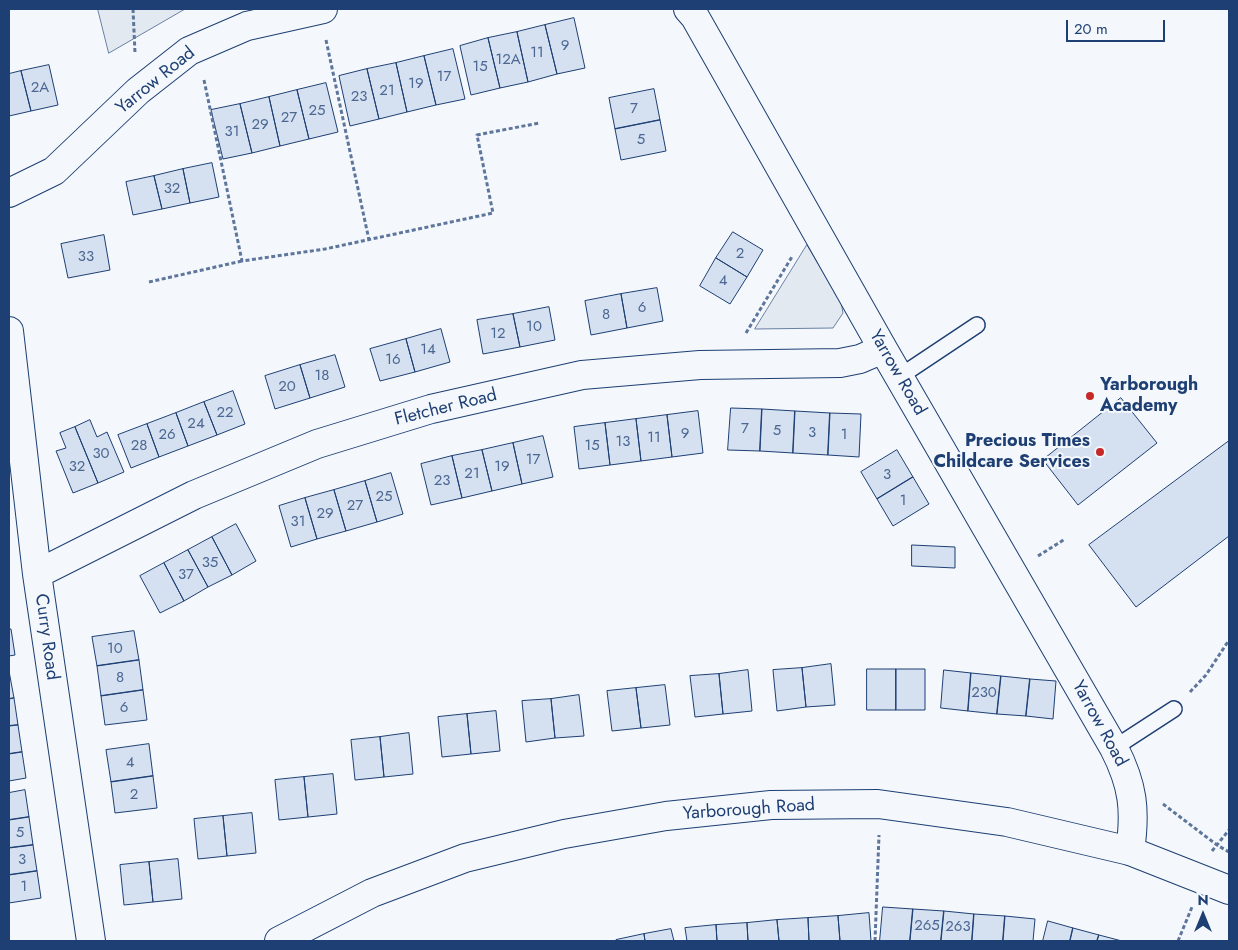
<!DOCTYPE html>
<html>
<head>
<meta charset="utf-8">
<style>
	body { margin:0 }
	#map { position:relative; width:1238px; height:950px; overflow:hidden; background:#f4f7fb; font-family:Jost,sans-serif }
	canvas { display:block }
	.frame { position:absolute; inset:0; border:10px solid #1d3f73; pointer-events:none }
	.north { position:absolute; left:1178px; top:890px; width:50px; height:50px; -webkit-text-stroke:4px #f4f7fb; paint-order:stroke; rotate:0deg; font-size:14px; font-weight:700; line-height:20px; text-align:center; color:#1d3f73 }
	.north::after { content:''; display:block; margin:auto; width:18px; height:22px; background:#1d3f73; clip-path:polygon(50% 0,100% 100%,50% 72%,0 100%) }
	.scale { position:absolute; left:1066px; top:20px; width:99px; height:22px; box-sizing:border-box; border:2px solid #1d3f73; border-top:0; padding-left:6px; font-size:15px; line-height:18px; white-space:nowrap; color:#1d3f73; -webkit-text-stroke:4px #f4f7fb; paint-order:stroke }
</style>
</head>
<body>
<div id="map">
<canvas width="1238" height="950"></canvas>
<div class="frame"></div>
<div class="north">N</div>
<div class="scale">20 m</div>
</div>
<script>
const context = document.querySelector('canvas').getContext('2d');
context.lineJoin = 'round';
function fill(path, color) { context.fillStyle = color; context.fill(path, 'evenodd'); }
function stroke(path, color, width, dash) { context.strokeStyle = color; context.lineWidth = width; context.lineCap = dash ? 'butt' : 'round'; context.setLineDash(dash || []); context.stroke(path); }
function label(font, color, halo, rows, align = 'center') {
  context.font = font + ' Jost,sans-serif'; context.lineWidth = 4; context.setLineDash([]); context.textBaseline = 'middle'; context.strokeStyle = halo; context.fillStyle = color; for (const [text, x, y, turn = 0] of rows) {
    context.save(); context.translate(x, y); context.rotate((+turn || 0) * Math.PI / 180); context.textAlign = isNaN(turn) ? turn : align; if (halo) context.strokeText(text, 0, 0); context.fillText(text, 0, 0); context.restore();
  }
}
const green = new Path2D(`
	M98 9H185L109 53Z
	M807 245 841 302 843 313 833 328 755 329Z`);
const building = new Path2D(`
	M574 18 585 68 557 74 545 25Z
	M545 25 557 74 528 82 517 32Z
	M517 32 528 82 500 88 488 38Z
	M488 38 500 88 471 95 460 46Z
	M453 49 465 99 436 105 424 56Z
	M424 56 436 105 407 112 396 63Z
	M396 63 407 112 379 119 367 69Z
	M49 65 58 105 31 111 21 71Z
	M367 69 379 119 350 126 339 76Z
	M21 71 31 111 9 116V74Z
	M326 83 338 132 309 139 297 90Z
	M654 89 660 120 615 129 609 98Z
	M297 90 309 139 280 146 269 97Z
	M269 97 280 146 252 153 240 104Z
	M240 104 252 153 223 159 211 110Z
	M660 120 666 151 621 160 615 129Z
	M212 163 219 197 190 203 183 169Z
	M183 169 190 203 162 209 154 176Z
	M154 176 162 209 133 215 126 182Z
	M733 232 763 250 747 277 716 258Z
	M104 235 110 270 68 278 61 244Z
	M716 258 747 277 730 304 700 286Z
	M657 288 663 321 627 328 621 294Z
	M621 294 627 328 591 335 585 301Z
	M549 307 555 340 520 347 513 314Z
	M513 314 520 347 483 354 477 320Z
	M441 329 450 362 415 372 406 339Z
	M406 339 415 372 380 381 370 349Z
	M335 355 345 387 310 398 300 365Z
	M300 365 310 398 275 409 265 376Z
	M233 391 245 424 217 435 204 402Z
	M1121 398 1157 443 1078 505 1043 460Z
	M204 402 217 435 188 446 176 413Z
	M731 408 762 409 760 451 728 450Z
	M762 409 795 411 793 453 760 451Z
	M698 411 703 453 672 457 667 415Z
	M795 411 830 413 828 455 793 453Z
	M176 413 188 446 159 457 147 424Z
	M830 413 861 414 859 457 828 455Z
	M667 415 672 457 641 461 636 419Z
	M636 419 641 461 610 465 605 423Z
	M90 420 97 437 107 432 124 472 98 483 75 427Z
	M605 423 610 465 579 469 574 427Z
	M147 424 159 457 131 468 118 435Z
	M75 427 98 483 73 493 56 451 66 448 60 433Z
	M543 436 553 477 522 484 513 443Z
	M1229 441V536L1136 607 1089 545Z
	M513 443 522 484 492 491 482 450Z
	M482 450 492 491 462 498 452 456Z
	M897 450 913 477 877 499 861 472Z
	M452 456 462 498 431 505 421 464Z
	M391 473 403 514 377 522 365 481Z
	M913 477 929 504 893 526 877 499Z
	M365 481 377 522 346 531 334 490Z
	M334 490 346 531 317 539 305 498Z
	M305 498 317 539 291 547 279 506Z
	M236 524 256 561 232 575 212 537Z
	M212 537 232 575 208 587 188 550Z
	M912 545 955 547V568L912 566Z
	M188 550 208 587 184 601 164 563Z
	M164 563 184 601 160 613 140 576Z
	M9 629H11L15 655 9 656Z
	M134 631 139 660 97 666 92 637Z
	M139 660 143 690 101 696 97 666Z
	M831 664 835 705 806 707 802 668Z
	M802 668 806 707 777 711 773 670Z
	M867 669H896V710H867Z
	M896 669H925V710H896Z
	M748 670 752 711 723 714 719 674Z
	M944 670 971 673 968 711 941 708Z
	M9 671 14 698 9 699Z
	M971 673 1001 676 997 714 968 711Z
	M719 674 723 714 695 717 690 676Z
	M1001 676 1030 679 1026 716 997 714Z
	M1030 679 1056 681 1053 719 1026 716Z
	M665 685 670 725 641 728 636 688Z
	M636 688 641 728 612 731 607 691Z
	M143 690 147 720 105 725 101 696Z
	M579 695 584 736 555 738 551 699Z
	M14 698 18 725 9 726V699Z
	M551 699 555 738 526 742 522 701Z
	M496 711 500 751 471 754 467 714Z
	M467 714 471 754 442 757 438 717Z
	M18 725 22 752 9 754V726Z
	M409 733 413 774 384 777 380 737Z
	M380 737 384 777 355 780 351 740Z
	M149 744 153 776 111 782 106 750Z
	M22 752 26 778 9 781V754Z
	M333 774 337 814 308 817 304 777Z
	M153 776 157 808 115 813 111 782Z
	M304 777 308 817 279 820 275 780Z
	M25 790 29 817 9 820V793Z
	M252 813 256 853 227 856 223 816Z
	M223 816 227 856 198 859 194 819Z
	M29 817 33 845 9 848V820Z
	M33 845 37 871 9 875V848Z
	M178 859 182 899 153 902 149 862Z
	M149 862 153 902 124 905 120 865Z
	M37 871 41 898 9 903V875Z
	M883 907 913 909 910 941H880Z
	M913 909 944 911 941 941H910Z
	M944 911 974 914 972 941H941Z
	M869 913 871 941H840L838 916Z
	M974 914 1005 916 1003 941H972Z
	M838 916 840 941H809L808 918Z
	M1005 916 1035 919 1033 941H1003Z
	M808 918 809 941H779L777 920Z
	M777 920 779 941H748L747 923Z
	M1048 921 1073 928 1070 941H1043Z
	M747 923 748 941H717L716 925Z
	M716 925 717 941H687L685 928Z
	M1073 928 1099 935 1097 941H1070Z
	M671 929 674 941H645L644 934Z
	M644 934 645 941H616V940Z
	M1099 935 1122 941H1097Z`);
const path = new Path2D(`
	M133 9 135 53
	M326 40 369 240
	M204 80 242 261 325 249 493 213 477 135 539 123
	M149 282 242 261
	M746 333 793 255
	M1038 556 1065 539
	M1190 692 1206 675 1229 640
	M1163 804 1217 845 1229 852
	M1212 851 1229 830
	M875 941 879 835
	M1178 941 1192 907`);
const lane = new Path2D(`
	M899 377 977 325
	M1114 748 1174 709`);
const street = new Path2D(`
	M688 9 695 17 883 349 1114 748C1133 785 1136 810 1130 851
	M9 193 54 171 138 91 189 51 247 26 323 9
	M9 331 37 574 91 941
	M37 574 194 495 317 444 431 409 582 375 700 365 840 363 860 359 883 349`);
const primary = new Path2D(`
	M279 941 372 893 465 858 564 834 666 816 771 805 878 804 1007 822 1130 851 1229 890`);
const markers = [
	[1090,396,5,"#c62828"],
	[1100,452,5,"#c62828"]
];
const numberNames = [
	["9",565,46],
	["11",537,53],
	["12A",508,60],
	["15",480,67],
	["17",444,77],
	["19",416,84],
	["2A",40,88],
	["21",387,91],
	["23",359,97],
	["7",634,109],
	["25",317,111],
	["27",289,118],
	["29",260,125],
	["31",232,132],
	["5",641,140],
	["32",172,189],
	["2",740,254],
	["33",86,257],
	["4",723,281],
	["6",642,308],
	["8",606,315],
	["10",534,327],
	["12",498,334],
	["14",428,350],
	["16",393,360],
	["18",322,376],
	["20",287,387],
	["22",225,413],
	["24",196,424],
	["7",745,429],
	["5",777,431],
	["3",812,433],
	["9",685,434],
	["26",167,435],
	["1",844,435],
	["11",654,438],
	["13",623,442],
	["28",139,446],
	["15",592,446],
	["30",101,454],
	["17",533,460],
	["32",77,467],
	["19",502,467],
	["21",472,474],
	["3",887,475],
	["23",442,481],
	["25",384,497],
	["1",903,501],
	["27",355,506],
	["29",325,514],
	["31",298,522],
	["35",210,563],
	["37",186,575],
	["10",115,649],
	["8",120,678],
	["230",984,693],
	["6",124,708],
	["4",130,763],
	["2",134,795],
	["5",20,833],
	["3",22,860],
	["1",24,887],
	["265",927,926],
	["263",958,927]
];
const streetNames = [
	["Yarrow Road",156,81,-39],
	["Yarrow Road",897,373,60],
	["Fletcher Road",446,408,-14],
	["Curry Road",46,637,82],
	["Yarrow Road",1099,724,61],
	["Yarborough Road",749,810,-4]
];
const poiNames = [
	["Yarborough",1100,386],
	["Academy",1100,407],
	["Precious Times",1090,442,"right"],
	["Childcare Services",1090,463,"right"]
];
fill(green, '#e3e9f0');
stroke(green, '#687fa3', 1);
fill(building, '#d5e0f0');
stroke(building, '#1d3f73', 1);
stroke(lane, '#1d3f73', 18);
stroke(street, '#1d3f73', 30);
stroke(primary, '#1d3f73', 30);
stroke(path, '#5e769c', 3, [4, 2.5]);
stroke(lane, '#f4f7fb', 15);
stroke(street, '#f4f7fb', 28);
stroke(primary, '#f4f7fb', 28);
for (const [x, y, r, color] of markers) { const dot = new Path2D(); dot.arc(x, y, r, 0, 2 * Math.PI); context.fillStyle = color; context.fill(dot); stroke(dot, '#f4f7fb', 2); }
label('15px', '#4b6792', null, numberNames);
label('18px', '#1d3f73', '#f4f7fb', streetNames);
label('bold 18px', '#1d3f73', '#f4f7fb', poiNames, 'left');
</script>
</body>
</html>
